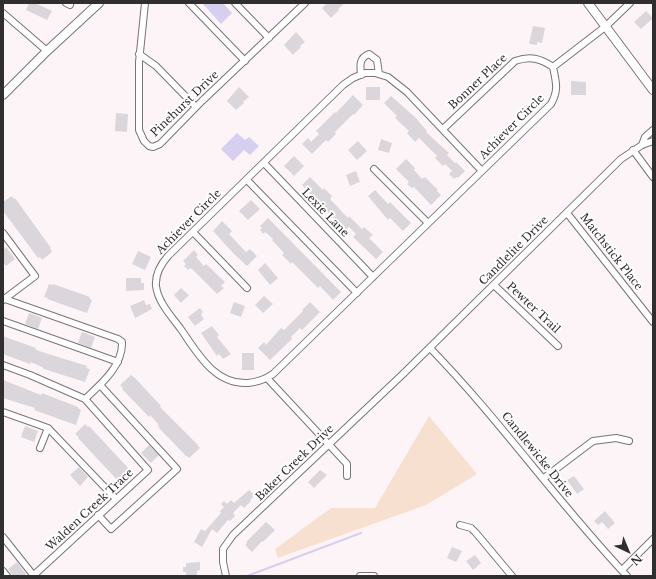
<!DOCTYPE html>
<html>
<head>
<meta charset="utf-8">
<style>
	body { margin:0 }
	#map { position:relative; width:656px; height:579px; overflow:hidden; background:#fdf4f7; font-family:"Libre Baskerville",serif }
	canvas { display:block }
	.frame { position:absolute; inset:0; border:4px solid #312e2f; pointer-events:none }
	.north { position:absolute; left:608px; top:531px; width:40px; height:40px; -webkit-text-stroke:3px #fff; paint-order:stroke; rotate:136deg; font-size:11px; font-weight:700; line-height:16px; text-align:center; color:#312e2f }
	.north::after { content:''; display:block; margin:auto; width:14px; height:18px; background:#312e2f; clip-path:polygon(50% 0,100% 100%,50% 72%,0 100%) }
</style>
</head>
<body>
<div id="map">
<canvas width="656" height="579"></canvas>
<div class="frame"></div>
<div class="north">N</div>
</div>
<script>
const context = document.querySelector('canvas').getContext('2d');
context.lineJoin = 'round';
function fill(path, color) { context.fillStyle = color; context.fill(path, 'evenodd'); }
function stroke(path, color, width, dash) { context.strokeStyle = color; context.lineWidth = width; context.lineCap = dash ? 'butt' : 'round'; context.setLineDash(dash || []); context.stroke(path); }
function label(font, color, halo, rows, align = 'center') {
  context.font = font + ' "Libre Baskerville",serif'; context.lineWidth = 4; context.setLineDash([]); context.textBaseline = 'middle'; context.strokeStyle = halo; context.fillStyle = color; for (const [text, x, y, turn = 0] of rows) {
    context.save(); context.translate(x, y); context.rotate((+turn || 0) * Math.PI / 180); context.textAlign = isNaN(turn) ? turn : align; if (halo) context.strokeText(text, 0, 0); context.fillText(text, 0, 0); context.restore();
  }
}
const green = new Path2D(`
	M429 416 477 474 426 505 278 558 275 549 331 508H375Z`);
const water = new Path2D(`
	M202 3H223L232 13 221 24Z
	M237 133 245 140 249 137 259 146 250 155 244 150 233 161 221 149Z`);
const stream = new Path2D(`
	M247 576 361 533`);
const building = new Path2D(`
	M29 3H35L52 11 47 20 26 10Z
	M327 3H345L338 9 339 10 331 18 322 8Z
	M646 11 653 18 641 29 634 22Z
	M533 26 545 28 542 43 537 42V45L529 44Z
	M296 32 305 42 300 46 301 47 293 55 284 45Z
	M571 81 586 82V95H571Z
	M239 87 249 97 243 102 244 103 236 110 227 101Z
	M366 87H380V100H366Z
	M353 95 363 105 354 115 353 114 335 132 336 134 328 142 326 140 312 154 302 144 308 138 311 142 319 134 316 131 335 112 336 113Z
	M391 96 415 117 427 131 426 132 449 153 447 155 455 163 456 162 465 171 458 178 457 177 454 179 449 174 452 171 445 164 443 166 435 158 437 156 419 138 415 142 407 133 409 131 395 118 397 116 384 103Z
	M116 113 128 114 127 132 115 131Z
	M381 139 392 143 389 153 378 150Z
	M358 141 367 151 357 160 348 150Z
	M294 156 304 166 294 176 284 166Z
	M406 159 415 168 414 170 422 179 425 177 438 190 437 191 441 195 431 205 414 187 412 188 407 184 409 182 396 169Z
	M356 171 360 182 350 186 346 175Z
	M310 177 323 190 324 188 332 196 330 199 348 218 349 216 362 229 364 227 373 235 369 238 383 252 376 259 353 237 356 234 349 227 345 230 302 185Z
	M375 190 388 204 390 202 411 223 403 231 390 218 388 220 368 196Z
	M12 196 14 199 15 198 51 248H50L52 252 42 260 40 257 38 258 3 211V202Z
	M251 200 260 209 248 220 239 211Z
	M268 218 341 292 333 300 320 286 318 288 292 262 291 264 282 255 284 253 272 240 273 239 265 232 263 234 260 230 262 228 260 226Z
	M222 221 232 231 229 234 246 252 250 249 257 256 247 266 234 254 213 231Z
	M6 247 15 259 6 266 3 262V250Z
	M194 250 198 255 196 257 204 266 206 264 225 282 221 286 224 288 217 294 193 270 190 268 188 270 184 266 186 264 183 261Z
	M138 251 151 257 145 270 132 264Z
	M265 263 278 278 270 285 258 270Z
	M126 278H141V283H144V290L126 291Z
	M49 284 52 285 53 284 90 297 89 298 92 300 87 313 47 299 48 298 44 297Z
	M181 288 189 295 181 303 174 295Z
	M264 296 273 304 263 313 255 305Z
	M144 300 146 305 150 304 152 309 135 318 130 306Z
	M234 302 245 306 241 317 230 313Z
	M310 302 320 312 302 330 300 328 291 337 292 339 270 360 258 348 264 342 266 345 281 328 284 330 303 311 302 310Z
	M200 308 203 312 201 315 204 319 195 326 188 317Z
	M29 313 42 318 38 329 25 324Z
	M212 326 219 335 217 337 231 354 223 359 219 354 217 356 201 333Z
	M82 332 95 337 91 348 78 343Z
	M3 336 36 348 35 349 39 351 87 366 86 368 90 369 85 382 44 369 42 367 31 362 30 364 3 354Z
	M242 353H254V370H242Z
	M131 375 135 378 161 406 160 407 198 445H197L200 448 189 458 187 456H186L159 428 158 424 150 415 149 417 122 389 123 388 120 385Z
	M3 380 41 395 42 393 78 407V408L81 410 76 425 34 410 35 408 3 398Z
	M85 424 88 427 89 426 131 471 130 472 132 475 123 484 120 481V483L78 438 79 437 75 434Z
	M25 426 38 431 34 442 21 437Z
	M149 445 159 455 151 463 141 453Z
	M79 467 88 477 80 486 70 475Z
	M320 470 327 475 314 488 308 482Z
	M574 476 584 489 577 494 567 480Z
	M249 490 255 495 250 500 251 501 244 508 241 505 233 513 235 516 230 521 228 520 217 533 212 529 202 547 194 542 201 529 205 531 221 513 220 511 224 507 221 504 224 501 227 504 231 500 234 503Z
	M605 511 615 523 608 529 602 522 598 525 594 521Z
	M266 522 275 530 263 542 262 541 252 552 245 545 247 543 246 542Z
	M452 547 462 551 456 562 447 558Z
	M475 555 481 563 473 570 466 561Z
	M17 562 26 574 23 576H13L8 569Z
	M200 562V570L197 571V575H186V572H183V567H186V563Z`);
const minor = new Path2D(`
	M66 3 70 5
	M145 3 139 62V130L144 141 149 146 153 147 160 144 202 101 305 3
	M189 3 245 61
	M235 3 269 38
	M3 13 47 51
	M139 54 156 66 196 107
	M365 73H375L388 77 407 92 482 171 273 374C266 379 257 382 248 383 214 385 197 352 180 328 171 316 158 302 156 286 155 274 161 264 168 256L343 85 353 78Z
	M361 75C360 65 359 58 369 54L377 60 379 74
	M443 129 515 61C530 56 540 58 553 67
	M642 145 645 137 653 130
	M633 150 653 177
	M264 163 373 277
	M374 169 428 223
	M482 171 551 104C559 90 556 82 553 67L605 27 630 3
	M247 180 357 293
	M567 213 653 322
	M193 232 247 288
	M3 233 35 276 3 300
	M494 285 558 346
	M5 299 118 339 122 342C123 366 101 384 85 399
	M3 321 118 362
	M430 348C500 420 558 503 627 576
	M3 365 30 375 85 399 148 470 34 575
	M267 378 347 464V476
	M3 412 48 428 116 499
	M40 448 48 428
	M544 478 593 441 616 438 629 441
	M98 515 111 529 177 469 100 385
	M460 525 471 528 476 533 512 576
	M3 537 34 576
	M622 570 653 539
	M3 571 7 576
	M226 576 223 562V549L233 535 403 374 621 159 642 145 653 141
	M360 576H374`);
const major = new Path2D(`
	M588 3 653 90
	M3 95 47 51 99 3`);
const streetNames = [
	["Bonner Place",478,82,-43],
	["Pinehurst Drive",185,104,-44],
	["Achiever Circle",512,127,-45],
	["Lexie Lane",325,213,46],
	["Achiever Circle",189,222,-45],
	["Candlelite Drive",514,251,-45],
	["Matchstick Place",611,252,52],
	["Pewter Trail",533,308,43],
	["Candlewicke Drive",537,455,51],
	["Baker Creek Drive",295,463,-44],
	["Walden Creek Trace",90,510,-43]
];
fill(green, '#f8e0d0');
fill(water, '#d7cfef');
stroke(stream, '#d7cfef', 2);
fill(building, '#dbd6db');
stroke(minor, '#7b7376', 8);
stroke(major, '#7b7376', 10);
stroke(minor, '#fff', 6);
stroke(major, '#fff', 8);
label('11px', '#312e2f', '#fff', streetNames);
</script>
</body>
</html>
